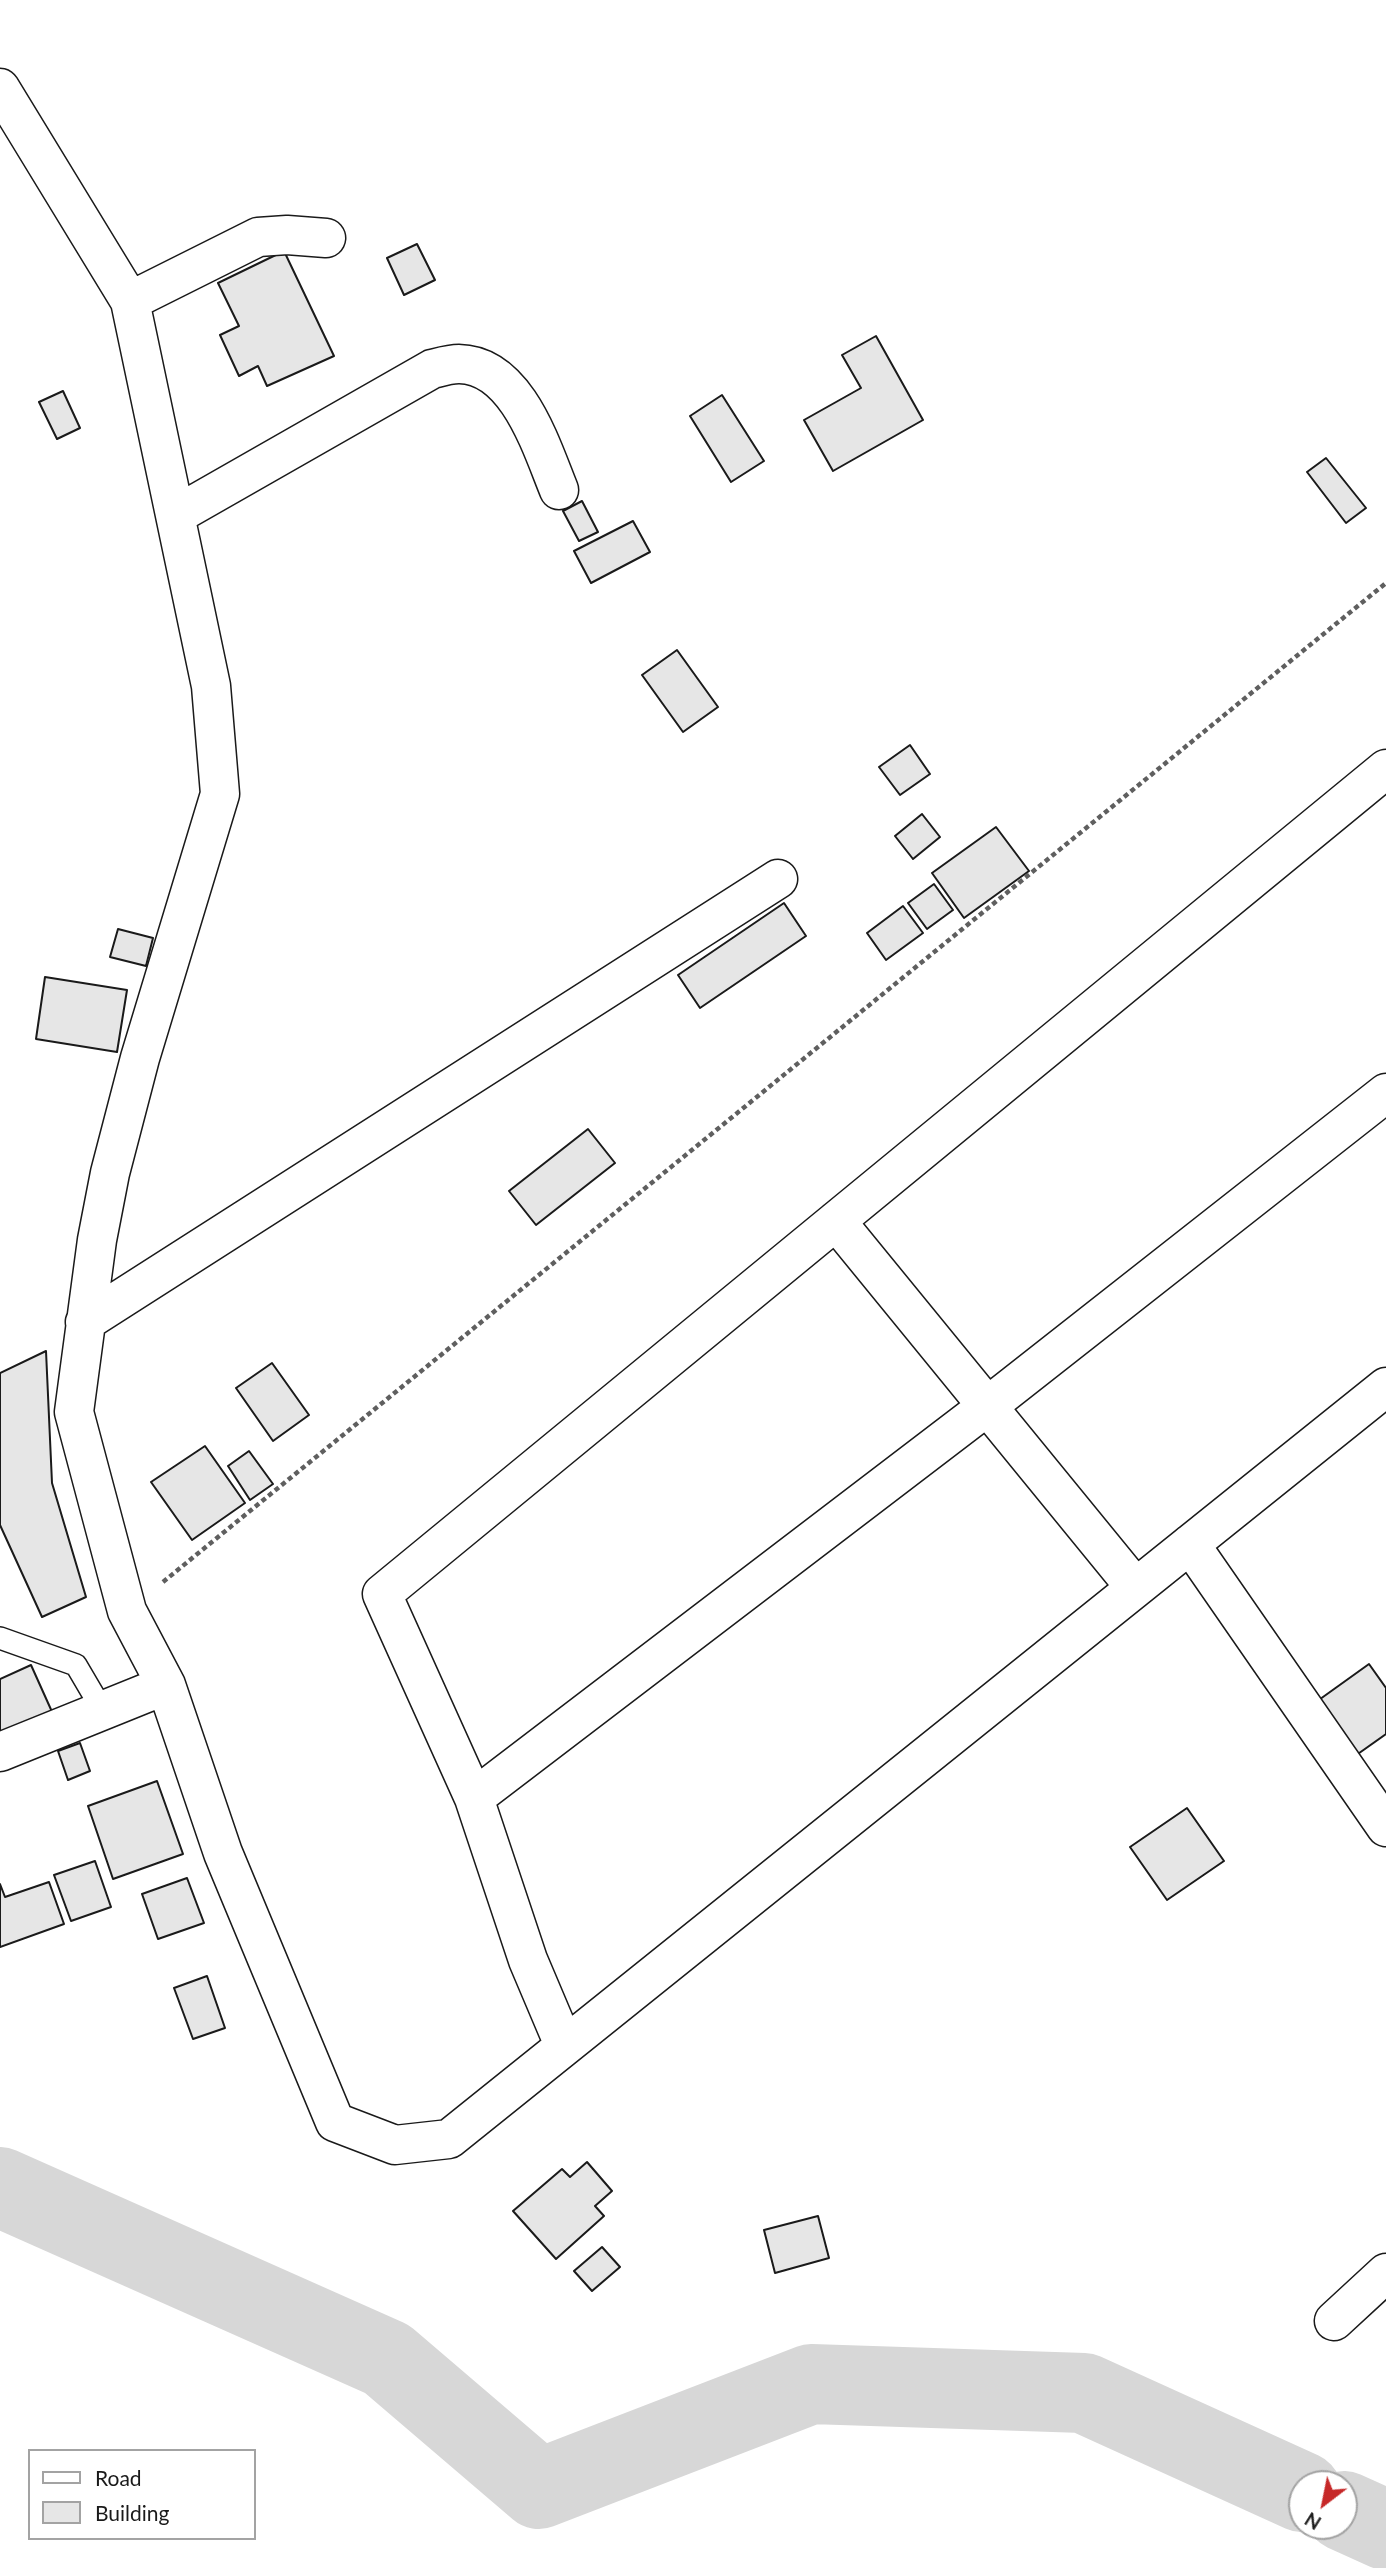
<!DOCTYPE html>
<html>
<head>
<meta charset="utf-8">
<style>
	body { margin:0 }
	#map { position:relative; width:1386px; height:2568px; overflow:hidden; background:#fff; font-family:Lato,sans-serif }
	canvas { display:block }
	.legend { position:absolute; left:28px; top:2449px; width:228px; height:91px; box-sizing:border-box; background:#fff; border:2px solid #a3a3a3; margin:0; padding:9px 12px; list-style:none; font-size:21px; color:#1a1a1a }
	.legend li { display:flex; align-items:center; gap:14px; height:35px }
	.legend b { width:35px; border:2px solid #a3a3a3 }
	.north { position:absolute; left:1288px; top:2470px; width:70px; height:70px; box-sizing:border-box; background:#fff; border:2px solid #a3a3a3; border-radius:50%; rotate:212deg; font-size:19px; font-weight:700; line-height:28px; text-align:center; color:#1a1a1a }
	.north::after { content:''; display:block; margin:auto; width:24px; height:32px; background:#c62828; clip-path:polygon(50% 0,100% 100%,50% 72%,0 100%) }
</style>
</head>
<body>
<div id="map">
<canvas width="1386" height="2568"></canvas>
<ul class="legend">
<li><b style="height:9px;background:#fff"></b>Road</li>
<li><b style="height:19px;background:#e6e6e6"></b>Building</li>
</ul>
<div class="north">N</div>
</div>
<script>
const context = document.querySelector('canvas').getContext('2d');
context.lineJoin = 'round';
function stroke(path, color, width, dash) { context.strokeStyle = color; context.lineWidth = width; context.lineCap = dash ? 'butt' : 'round'; context.setLineDash(dash || []); context.stroke(path); }
function fill(path, color) { context.fillStyle = color; context.fill(path, 'evenodd'); }
const river = new Path2D(`
	M0 2187 387 2359 539 2489 811 2384 1084 2393 1302 2492
	M1344 2511 1386 2530`);
const building = new Path2D(`
	M417 244 435 280 404 295 387 258Z
	M284 251 334 356 267 386 258 366 239 376 220 335 239 326 218 283Z
	M876 336 923 420 833 471 804 420 861 388 842 355Z
	M63 391 80 428 57 439 39 402Z
	M722 395 764 461 731 482 690 416Z
	M1326 458 1366 508 1346 523 1307 472Z
	M582 501 598 532 579 541 563 511Z
	M633 521 650 552 591 583 574 551Z
	M677 650 718 707 683 732 642 675Z
	M910 745 930 774 900 795 879 767Z
	M922 814 940 837 913 859 895 836Z
	M996 827 1029 871 964 918 932 873Z
	M934 884 953 910 927 929 908 903Z
	M784 903 806 936 700 1008 678 975Z
	M903 906 923 933 886 960 867 933Z
	M118 929 153 938 146 966 110 957Z
	M45 977 127 990 117 1052 36 1039Z
	M588 1129 615 1163 536 1225 509 1191Z
	M46 1351 52 1483 86 1597 42 1617 0 1525V1373Z
	M272 1363 309 1415 273 1441 236 1388Z
	M205 1446 245 1503 192 1540 151 1482Z
	M249 1451 273 1484 250 1500 228 1466Z
	M1369 1664 1386 1688V1734L1355 1756 1316 1702Z
	M31 1665 53 1714 0 1737V1679Z
	M80 1743 90 1771 68 1780 58 1751Z
	M157 1781 183 1854 113 1879 88 1806Z
	M1187 1808 1224 1861 1167 1900 1130 1847Z
	M95 1861 111 1907 71 1921 54 1875Z
	M187 1878 204 1923 158 1939 142 1894Z
	M49 1882 64 1924 0 1947V1884L5 1897Z
	M207 1976 225 2028 193 2039 174 1988Z
	M587 2162 612 2191 595 2206 604 2216 556 2259 513 2211 562 2169 570 2177Z
	M818 2216 829 2258 775 2273 764 2230Z
	M602 2247 620 2267 592 2291 574 2271Z`);
const path = new Path2D(`
	M163 1582 1386 583`);
const lane = new Path2D(`
	M0 1638 76 1665 103 1711`);
const street = new Path2D(`
	M0 88 130 301 211 686 220 794 140 1058 110 1173 97 1240 74 1412 127 1611 166 1685 223 1853 335 2122 395 2145 449 2139 1386 1387
	M130 301 258 237 287 235 326 238
	M176 515 432 369C440 367 450 364 459 364 517 365 541 446 559 490
	M836 1221 1135 1587
	M85 1322 778 879
	M1190 1544 1386 1827
	M0 1752 166 1685
	M474 1798 989 1405 1386 1093
	M564 2045 528 1960 474 1798 382 1594 1386 769
	M1334 2321 1386 2273`);
stroke(river, '#d7d7d7', 80);
fill(building, '#e6e6e6');
stroke(building, '#1a1a1a', 2);
stroke(lane, '#1a1a1a', 24);
stroke(street, '#1a1a1a', 41);
stroke(path, '#5f5f5f', 4.5, [5, 3.5]);
stroke(lane, '#fff', 21);
stroke(street, '#fff', 38);
</script>
</body>
</html>
